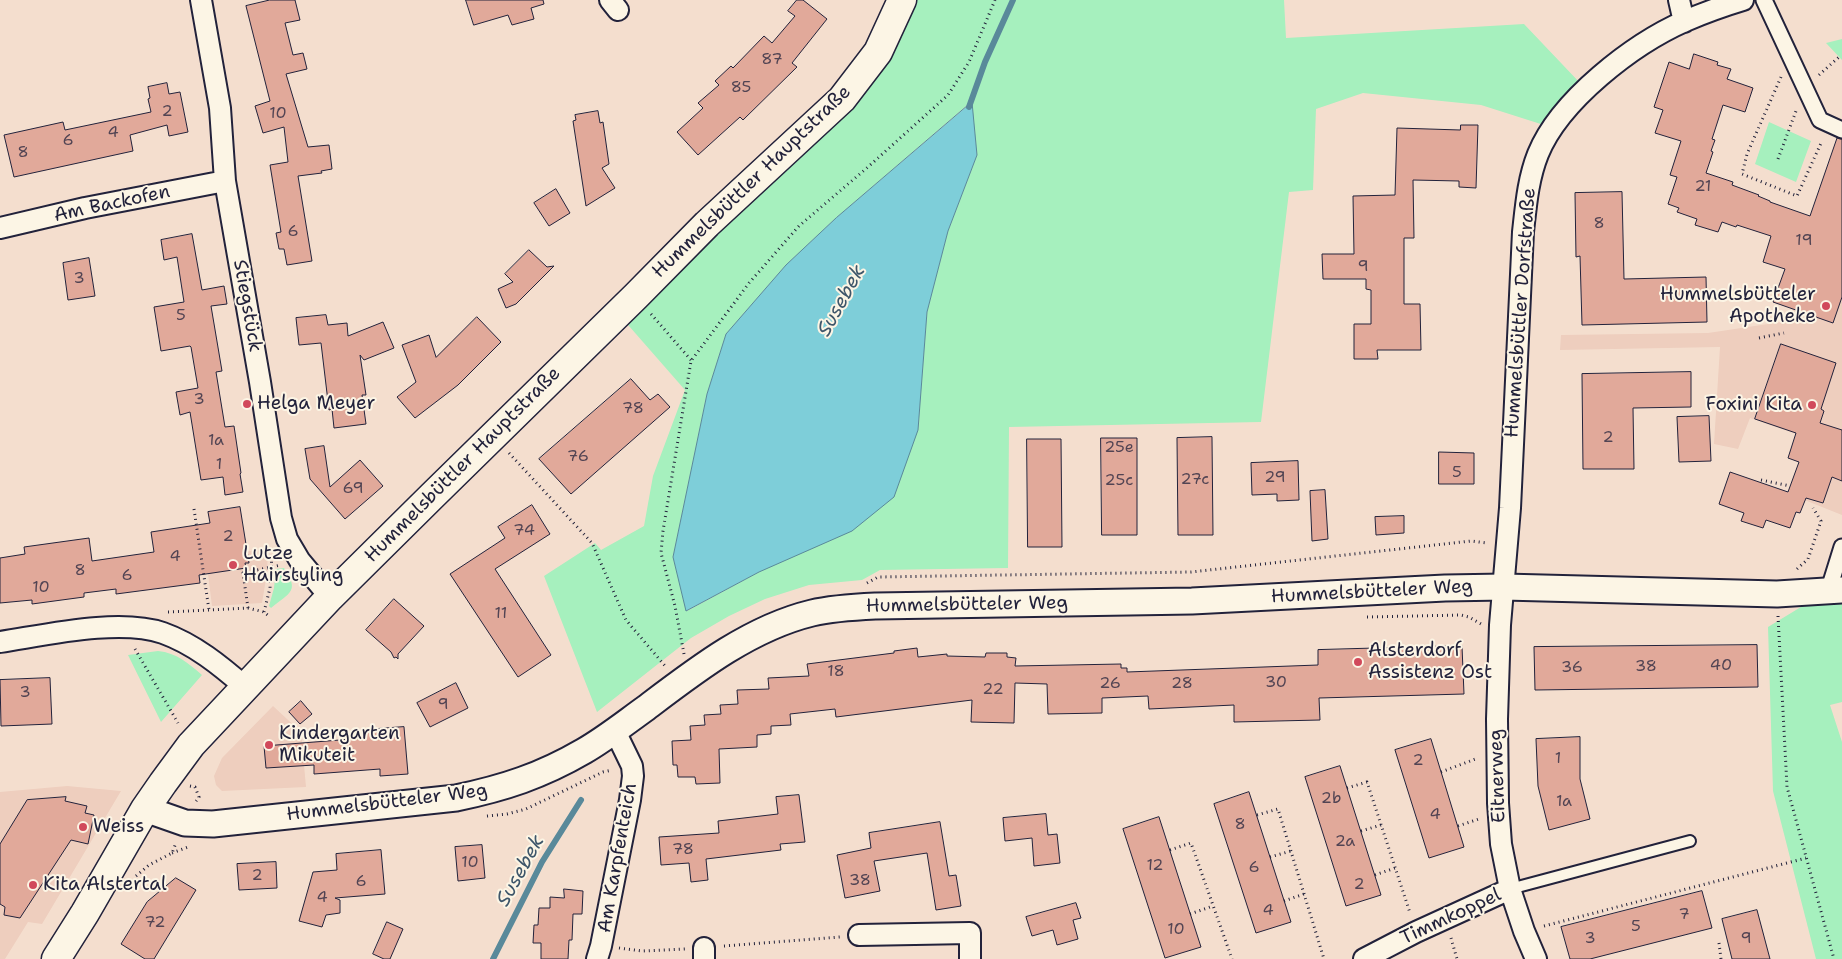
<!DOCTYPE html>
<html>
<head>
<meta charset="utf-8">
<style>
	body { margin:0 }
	canvas { display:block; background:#f4dece }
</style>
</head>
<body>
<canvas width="1842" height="959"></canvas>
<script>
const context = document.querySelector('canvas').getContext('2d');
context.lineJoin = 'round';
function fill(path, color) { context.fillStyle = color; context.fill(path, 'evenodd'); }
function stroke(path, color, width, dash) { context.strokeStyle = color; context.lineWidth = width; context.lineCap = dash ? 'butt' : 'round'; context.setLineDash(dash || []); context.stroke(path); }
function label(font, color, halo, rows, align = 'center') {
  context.font = font + ' "Shantell Sans",sans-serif'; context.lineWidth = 4; context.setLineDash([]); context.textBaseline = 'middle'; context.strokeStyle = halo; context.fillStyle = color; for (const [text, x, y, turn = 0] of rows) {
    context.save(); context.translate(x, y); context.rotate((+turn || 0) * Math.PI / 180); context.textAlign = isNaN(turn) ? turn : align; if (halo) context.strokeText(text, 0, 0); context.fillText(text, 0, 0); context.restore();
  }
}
const built = new Path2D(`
	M1842 169V515L1802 499 1819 442 1750 418 1738 449 1714 444 1720 347 1560 350 1561 335 1708 333 1788 321Z
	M268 548 267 573 262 603 212 606 206 558Z
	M273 706 301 732 306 787 222 791 216 785 214 776 222 758Z
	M67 786 121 791 42 924 28 922 5 959H0V792Z`);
const green = new Path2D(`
	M903 0H1284L1286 38 1524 24 1581 84 1547 126 1481 105 1363 93 1316 109 1313 190 1289 192 1261 422 1009 427 1008 568 880 570 862 580 809 585 765 599 729 616 691 638 597 712 544 576 595 543 601 550 644 526 653 476 685 390 622 318 793 149ZM971 102 977 155 948 231 927 312 918 430 759 572 687 611 673 557 707 394 726 334 786 265 836 218Z
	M1842 39V60L1826 43Z
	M1769 122 1811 141 1796 182 1755 164Z
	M284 568C300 592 290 592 271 608L269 606 274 588 276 569Z
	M1842 593V702L1830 705 1842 742V959H1816L1773 791 1768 627 1819 596Z
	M158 651C177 653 188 663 202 675L161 722 128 655Z`);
const water = new Path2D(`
	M972 102 977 155 948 231 927 312 918 430 894 497 852 531 759 572 686 611 673 557 707 394 726 334 786 265 836 218Z`);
const stream = new Path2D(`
	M969 107 985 62 1013 0
	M493 959 542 862 581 800`);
const building = new Path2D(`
	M270 0H295L300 20 285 23 293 55 303 53 307 69 286 74 308 147 329 145 332 169 321 171 322 173 298 176 312 261 287 265 284 249H279L276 233 281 232 270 165 288 162 284 127 263 133 255 106 270 101 246 6Z
	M466 0H543L544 4 531 8 534 19 512 25 508 15 474 25Z
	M797 0H803L827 19 792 63 797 67 743 120 740 117 698 155 677 132 703 108 698 103 719 85 715 81 731 66 733 68 764 36 772 43 795 16 788 11Z
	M1694 54 1718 62 1717 65 1731 69 1727 79 1753 88 1745 112 1723 105 1712 139 1715 140 1711 151 1713 152 1706 173 1733 182 1732 185 1759 195 1758 196 1770 201V202L1810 216 1837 138 1842 139V297L1833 323 1773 302 1785 269 1763 262 1771 236 1737 225 1736 227 1722 222 1718 232 1695 225 1697 219 1677 212 1679 208 1668 204 1677 177 1670 175 1681 141 1655 133 1663 110 1654 107 1669 62 1689 69Z
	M167 83 169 94 180 92 188 132 169 136 167 125 130 135 133 151 14 177 4 135 63 122 65 130 151 112 148 99 150 98 148 87Z
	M598 111 600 123 603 122 609 164 602 168 615 188 586 206 573 121 576 120 575 115Z
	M1461 125H1478L1476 188 1459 187V181L1413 180 1414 238H1404V304H1420L1421 350H1377L1378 359H1354V324H1371V290L1366 289V279H1323L1322 254H1354L1353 196 1395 195 1397 128 1460 130Z
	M556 189 570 213 549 226 534 203Z
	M1622 192 1624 279 1706 277 1707 322 1582 325 1580 256 1576 257 1575 193Z
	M192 234 202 290 224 286 227 304 211 306 222 371 216 372 225 427 234 426 241 473 240 474 243 492 225 495 223 477 201 480 190 412 180 415 176 392 198 388 191 347 190 346 161 351 154 307 184 302 177 257 164 260 161 240Z
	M529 250 547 267 554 266 516 304 506 308 498 289 513 282 505 274Z
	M89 258 95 296 68 300 63 263Z
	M326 315 328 325 347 323 348 336 383 322 394 348 364 360 360 355 366 395H362L366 424 334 428 332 409 329 410 321 343 299 345 296 318Z
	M477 317 501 342 458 385 415 418 397 397 416 382 402 345 429 335 436 357Z
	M1781 344 1836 363 1821 409 1824 411 1820 423 1842 430V481L1832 477 1823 503 1806 498 1800 513 1796 512 1790 528 1766 520 1763 528 1741 521 1744 513 1719 504 1730 472 1788 492 1799 462 1788 458 1796 433 1755 419Z
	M1691 372V407L1633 408 1634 469H1583L1582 374Z
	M631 379 650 400 658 394 670 407 571 494 539 459Z
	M1709 416 1711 461 1679 462 1677 417Z
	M1212 437 1213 535H1178L1177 438Z
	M1101 438H1137V535H1102Z
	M1027 439H1061L1062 547H1028Z
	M324 446 330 487 360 460 383 486 345 519 310 479 305 449Z
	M1439 452 1474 453V484H1439Z
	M1298 461 1299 500 1277 501V494L1252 495 1251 463Z
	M1325 490 1328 539 1312 541 1310 491Z
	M532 505 550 534 495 569 551 655 518 677 450 574 505 538 498 527Z
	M240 507 249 563H245L246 568 199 575 200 583 116 594V589L84 593V597L32 604V600L0 603V558L25 554 24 547 89 538 92 561 154 552 151 532 210 523 208 512Z
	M1404 516V533L1376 535 1375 517Z
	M394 599 424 626 398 654V659L396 657 394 658 391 652 366 630Z
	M1757 645 1758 687 1535 690 1534 647Z
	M1462 646 1464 694 1319 698 1320 720 1234 722V705L1149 709 1148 696 1102 698V713L1048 714 1047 684 1015 683 1014 723 971 722 972 700 836 717 835 709 790 714 791 725 771 726V734L757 735V747L719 749 720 783 696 784 695 777H678L677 765H673L672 741 691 740 690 726 705 725 704 715 721 714 720 705 738 704 737 690 769 689 768 678 809 676 807 664 894 653V651L917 648 918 657 947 654V656L985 657 986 653H1007V657L1016 658 1015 666 1121 664V668H1127V672L1318 665V650Z
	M50 678 52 724 1 726 0 680Z
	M456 683 468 708 430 727 417 703Z
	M301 701 312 714 300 724 289 712Z
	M404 727 408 774 380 776V769L314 774V765L266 768 264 746 365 738 364 730Z
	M1580 737V779L1590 819 1549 830 1538 786 1536 739Z
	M1431 739 1464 847 1429 858 1395 750Z
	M1340 766 1381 895 1346 906 1305 777Z
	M1249 792 1291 922 1256 933 1214 804Z
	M799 795 805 842 780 844 781 850 706 859 708 880 691 882 689 863 661 865 659 837 719 833 718 821 778 814 776 797Z
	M66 797 65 801 87 806 85 813 94 815 88 844 71 840 20 918 4 915 5 907 0 904V844L27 800Z
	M1046 814 1048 835 1057 834 1060 863 1034 866 1032 838 1005 841 1003 818Z
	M1159 817 1201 947 1165 958 1123 829Z
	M940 822 949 876 956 875 961 906 936 910 927 853 874 861 880 891 845 898 837 855 871 848 869 833Z
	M482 845 485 878 458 881 455 847Z
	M381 850 385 894 335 898 340 900V913L326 915 322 927 299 921 313 872 337 870 336 854Z
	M276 862 277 888 239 890 237 864Z
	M176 878 196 890 154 959H145L121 944 147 902Z
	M564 889 583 891 582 914H573L572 940H569L568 959H541V943H533L534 925H538L539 908H550V897L564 898Z
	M1702 891 1712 928 1590 959H1570L1561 927Z
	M1076 903 1081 918 1073 920 1078 939 1057 945 1053 930 1032 936 1026 917Z
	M1757 910 1770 959H1732L1722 919Z
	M387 922 403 929 390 959H384L373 954Z`);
const path = new Path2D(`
	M1819 75 1839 57
	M1781 77 1747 154 1742 174 1797 196 1822 141
	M1778 159 1796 111
	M651 314 691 360
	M1759 338 1784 333
	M509 453 592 543 626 620 666 667
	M1761 480 1790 486
	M194 509 209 610
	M1797 569 1808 559 1821 521 1813 508
	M867 583 878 577 1191 572 1471 541 1487 543
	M248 608 243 573 281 565
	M168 612 248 608 264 612 270 617
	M264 612 270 588 272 554
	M1778 616 1787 787 1834 959
	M1367 617 1461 615 1469 617 1481 624
	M135 649 178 723
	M684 654 675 606 661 553 663 531 691 361 749 283 799 226 868 167 948 95 969 62 995 0
	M1441 772 1478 758
	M190 786 195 787 199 797 196 801
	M1347 788 1367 782 1410 913
	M1257 815 1278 809 1324 959
	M487 816 507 814 526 809 603 772 612 770
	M1458 826 1479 819
	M1361 831 1381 825
	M1170 850 1191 843 1232 959
	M172 853 188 847
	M1270 857 1291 851
	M1375 875 1395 868
	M136 876 149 865 172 853 176 843
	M1284 901 1304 894
	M1190 914 1213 906
	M1544 926 1806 858
	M1451 938 1457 959
	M1719 943 1721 959
	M724 946 840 937
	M619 948 642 951 685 949`);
const service = new Path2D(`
	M1510 889 1690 841`);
const pedestrian = new Path2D(`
	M1764 0 1820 120 1842 130
	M1828 592 1842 547`);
const minor = new Path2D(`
	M201 0 220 108 225 181 260 382 281 518 287 539 300 561 330 597
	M610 0 618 10
	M1679 0 1684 22
	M0 228 85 208 225 181
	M0 642C46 635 119 618 163 633 194 644 221 666 245 687
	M859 935 970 933V959
	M704 948V959
	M597 959 601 946 630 800 633 776 632 766 615 731
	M1364 959 1416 932 1510 889
	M1536 959 1524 931 1510 889 1501 844 1498 803 1497 719 1500 625 1510 508 1523 232C1526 205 1528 179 1538 154 1560 100 1633 44 1685 21 1704 13 1723 6 1743 0`);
const tertiary = new Path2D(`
	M145 809 185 823 213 824 456 798C504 788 541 776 584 751 605 739 625 723 646 708 696 670 750 628 812 613 833 608 855 607 876 606L1192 601 1445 588 1504 587 1777 594 1842 590`);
const secondary = new Path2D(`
	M56 959 85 913 145 809 163 783 191 745 330 597 432 496 636 296 707 224 842 99 878 52 902 0`);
const markers = [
	[1826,306,5,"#d1495b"],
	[247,404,5,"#d1495b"],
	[1812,405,5,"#d1495b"],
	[233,565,5,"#d1495b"],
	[1358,662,5,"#d1495b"],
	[269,745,5,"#d1495b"],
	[83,827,5,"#d1495b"],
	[33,885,5,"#d1495b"]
];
const numberNames = [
	["87",772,60],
	["85",741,88],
	["2",167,112],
	["10",278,114],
	["4",113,133],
	["6",68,141],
	["8",23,153],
	["21",1703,187],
	["8",1599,224],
	["6",293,232],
	["19",1804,241],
	["9",1363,267],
	["3",79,279],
	["5",181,316],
	["3",199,400],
	["78",633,409],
	["2",1608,438],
	["1a",216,441],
	["25e",1119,448],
	["76",578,457],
	["1",219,465],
	["5",1457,473],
	["29",1275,478],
	["27c",1195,480],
	["25c",1119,481],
	["69",353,489],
	["74",524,531],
	["2",228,537],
	["4",175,557],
	["8",80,571],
	["6",127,576],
	["10",41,588],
	["11",501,614],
	["40",1721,666],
	["38",1646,667],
	["36",1572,668],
	["18",836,672],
	["30",1276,683],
	["26",1110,684],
	["28",1182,684],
	["22",993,690],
	["3",25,693],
	["9",443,705],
	["1",1558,759],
	["2",1418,761],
	["2b",1331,799],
	["1a",1564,802],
	["4",1435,815],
	["8",1240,825],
	["2a",1345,842],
	["78",683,850],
	["10",470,863],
	["12",1155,866],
	["6",1254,868],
	["2",257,876],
	["38",860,881],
	["6",361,882],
	["2",1359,885],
	["4",322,898],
	["4",1268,911],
	["7",1684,915],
	["72",155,923],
	["5",1636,927],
	["10",1176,930],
	["3",1590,939],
	["9",1746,939]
];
const streetNames = [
	["Hummelsbüttler Hauptstraße",752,182,-44],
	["Am Backofen",112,204,-12],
	["Stiegstück",247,306,80],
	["Hummelsbüttler Dorfstraße",1521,313,-86],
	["Hummelsbüttler Hauptstraße",463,465,-45],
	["Hummelsbütteler Weg",1372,592,-3],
	["Hummelsbütteler Weg",967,605,-1],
	["Eitnerweg",1498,776,-92],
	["Hummelsbütteler Weg",387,803,-7],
	["Am Karpfenteich",618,858,-80],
	["Timmkoppel",1451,917,-25]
];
const poiNames = [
	["Hummelsbütteler",1816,295,"right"],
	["Apotheke",1816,317,"right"],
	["Helga Meyer",257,404],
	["Foxini Kita",1802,405,"right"],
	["Lutze",243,554],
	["Hairstyling",243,576],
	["Alsterdorf",1368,651],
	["Assistenz Ost",1368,673],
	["Kindergarten",279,734],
	["Mikuteit",279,756],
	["Weiss",93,827],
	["Kita Alstertal",43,885]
];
const waterNames = [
	["Susebek",842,301,-61],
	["Susebek",521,871,-61]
];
fill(built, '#eecebe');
fill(green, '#a6f0be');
fill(water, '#7eced9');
stroke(water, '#59899a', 1);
stroke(stream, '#59899a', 6);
fill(building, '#e1a99a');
stroke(building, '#22223b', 1);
stroke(service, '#22223b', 14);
stroke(pedestrian, '#22223b', 19);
stroke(minor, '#22223b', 24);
stroke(tertiary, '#22223b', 29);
stroke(secondary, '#22223b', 31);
stroke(path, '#22223b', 3, [1, 4]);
stroke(service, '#fcf5e5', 10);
stroke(pedestrian, '#fcf5e5', 15);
stroke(minor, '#fcf5e5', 20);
stroke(tertiary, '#fcf5e5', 25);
stroke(secondary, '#fcf5e5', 28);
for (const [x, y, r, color] of markers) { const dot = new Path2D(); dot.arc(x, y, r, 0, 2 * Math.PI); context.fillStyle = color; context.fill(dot); stroke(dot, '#fcf5e5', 2); }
label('16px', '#524453', null, numberNames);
label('19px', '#22223b', '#fcf5e5', streetNames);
label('19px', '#22223b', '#fcf5e5', poiNames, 'left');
label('italic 20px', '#3e566a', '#fcf5e5', waterNames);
</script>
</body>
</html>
